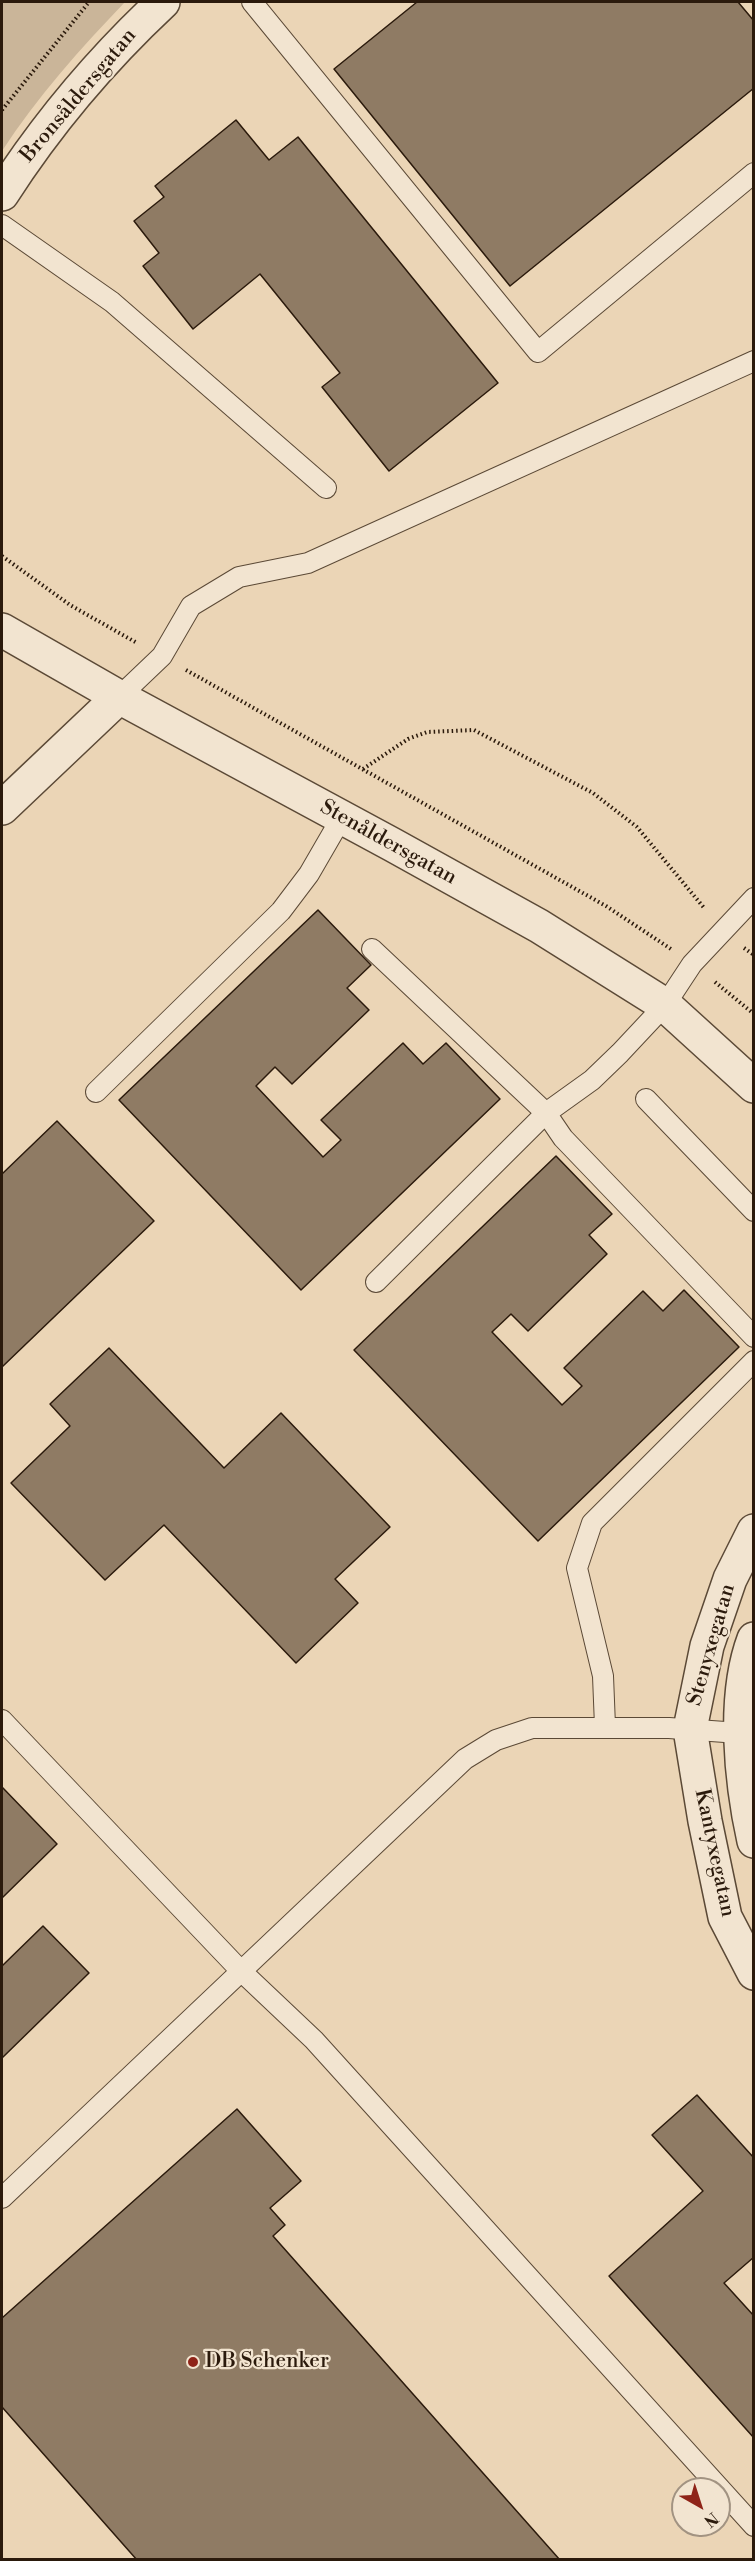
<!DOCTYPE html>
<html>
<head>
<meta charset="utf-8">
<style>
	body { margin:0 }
	#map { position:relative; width:755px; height:2561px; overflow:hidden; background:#ebd5b6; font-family:"Libre Bodoni",serif }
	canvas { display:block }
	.frame { position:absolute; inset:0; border:3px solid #2b1a0c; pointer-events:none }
	.north { position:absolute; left:671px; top:2477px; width:60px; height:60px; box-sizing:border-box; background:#f2e4d0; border:2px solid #a29382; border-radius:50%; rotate:141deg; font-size:16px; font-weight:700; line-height:24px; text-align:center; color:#2b1a0c }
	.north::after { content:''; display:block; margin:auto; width:21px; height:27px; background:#8f2418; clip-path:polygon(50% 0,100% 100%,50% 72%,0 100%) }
</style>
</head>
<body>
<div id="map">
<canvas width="755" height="2561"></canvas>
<div class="frame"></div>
<div class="north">N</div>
</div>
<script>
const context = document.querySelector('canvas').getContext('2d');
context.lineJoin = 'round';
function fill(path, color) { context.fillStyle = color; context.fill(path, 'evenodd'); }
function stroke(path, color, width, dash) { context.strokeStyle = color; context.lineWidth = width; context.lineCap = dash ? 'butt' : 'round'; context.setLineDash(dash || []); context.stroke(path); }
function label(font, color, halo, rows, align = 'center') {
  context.font = font + ' "Libre Bodoni",serif'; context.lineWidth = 4.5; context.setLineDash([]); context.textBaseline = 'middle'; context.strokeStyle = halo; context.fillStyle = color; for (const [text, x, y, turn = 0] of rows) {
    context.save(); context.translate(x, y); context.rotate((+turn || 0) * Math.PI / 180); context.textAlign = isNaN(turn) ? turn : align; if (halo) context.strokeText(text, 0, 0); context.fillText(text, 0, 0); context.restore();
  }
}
const green = new Path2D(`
	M2 2H125C81 48 37 97 2 151Z`);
const building = new Path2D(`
	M417 2H738L754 21V88L510 286 334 69Z
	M236 120 269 160 298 137 498 383 389 471 322 387 340 373 260 274 193 329 143 266 159 253 134 221 164 197 155 186Z
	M318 910 371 965 347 988 369 1010 292 1084 275 1067 256 1086 323 1157 341 1140 321 1120 403 1043 423 1064 446 1043 500 1099 301 1290 119 1100Z
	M57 1121 154 1221 2 1367V1174Z
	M556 1156 612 1214 589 1235 607 1254 528 1331 511 1314 492 1332 562 1405 582 1386 564 1368 643 1291 663 1311 684 1290 739 1347 538 1541 354 1350Z
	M109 1348 224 1468 281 1413 390 1527 335 1579 358 1603 296 1663 164 1525 105 1580 11 1483 70 1426 50 1404Z
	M2 1787 57 1844 2 1898Z
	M43 1926 89 1973 2 2058V1966Z
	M697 2095 754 2158V2257L724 2283 754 2316V2438L609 2276 703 2191 652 2135Z
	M237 2109 301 2181 270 2208 285 2225 273 2236 560 2560H137L2 2407V2318Z`);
const path = new Path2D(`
	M2 110 89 2
	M2 556 70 605 137 643
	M186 670 606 906 671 949
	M363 769 408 739 427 732 474 730 593 793 637 827 705 909
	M744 948 754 955
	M715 982 754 1014`);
const service = new Path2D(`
	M252 2 538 352 754 173
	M2 225 112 302 326 488
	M119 697 162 656 191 606 239 577 308 563 754 361
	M372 949 546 1113 563 1138 754 1337
	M96 1092 281 911 309 874 342 817
	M646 1099 754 1211
	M376 1282 546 1113 592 1080 620 1053 665 1005 692 964 754 898
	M2 1720 240 1970 314 2040 754 2526
	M605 1726 603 1676 577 1568 592 1523 754 1361
	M2 2198 465 1759 496 1740 532 1728H669L739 1733`);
const minor = new Path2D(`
	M2 194C47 124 102 59 163 2
	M2 630 119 697 393 845 539 926 665 1005 754 1086
	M2 808 119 697`);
const tertiary = new Path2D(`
	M754 1531 730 1579 707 1646 690 1729 705 1821 725 1917 754 1973
	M754 1639C732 1697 741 1782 754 1841`);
const markers = [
	[193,2362,6,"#8f2418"]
];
const streetNames = [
	["Bronsåldersgatan",79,96,-50],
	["Stenåldersgatan",388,843,29],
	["Stenyxegatan",712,1645,-74],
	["Kantyxegatan",714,1853,78]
];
const poiNames = [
	["DB Schenker",205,2362]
];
fill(green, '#cab599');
fill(building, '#8f7b64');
stroke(building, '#2b1a0c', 1.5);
stroke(service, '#5b4936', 22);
stroke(minor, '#5b4936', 36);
stroke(tertiary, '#5b4936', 36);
stroke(path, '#2b1a0c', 4, [1.5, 3]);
stroke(service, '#f2e4d0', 20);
stroke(minor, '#f2e4d0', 33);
stroke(tertiary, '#f2e4d0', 33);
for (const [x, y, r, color] of markers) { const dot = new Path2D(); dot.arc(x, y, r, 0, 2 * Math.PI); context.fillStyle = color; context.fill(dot); stroke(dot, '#f2e4d0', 2); }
label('21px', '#2b1a0c', '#f2e4d0', streetNames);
label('21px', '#2b1a0c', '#f2e4d0', poiNames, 'left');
</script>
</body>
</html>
